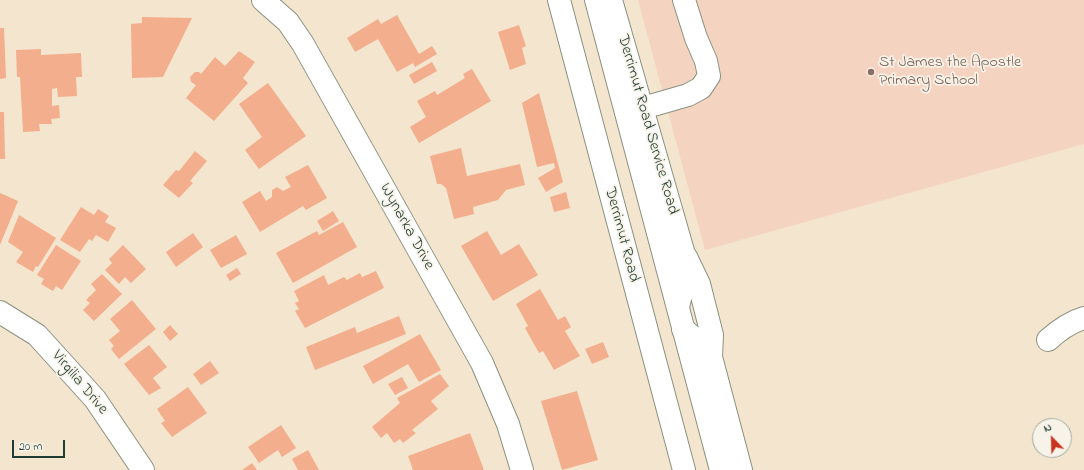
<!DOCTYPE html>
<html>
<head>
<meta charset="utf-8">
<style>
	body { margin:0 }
	#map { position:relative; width:1084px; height:470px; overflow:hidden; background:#f4e5ce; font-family:"Indie Flower",sans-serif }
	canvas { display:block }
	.north { position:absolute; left:1032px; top:418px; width:40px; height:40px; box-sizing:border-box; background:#f7f3e8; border:1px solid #a1aaa0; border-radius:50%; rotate:337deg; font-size:11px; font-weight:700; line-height:16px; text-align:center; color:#1f3d34 }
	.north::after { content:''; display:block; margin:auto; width:14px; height:18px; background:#c8321e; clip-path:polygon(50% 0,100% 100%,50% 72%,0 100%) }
	.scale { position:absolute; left:12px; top:440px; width:53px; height:18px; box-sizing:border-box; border:2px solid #1f3d34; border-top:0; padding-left:5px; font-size:12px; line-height:14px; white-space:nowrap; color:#1f3d34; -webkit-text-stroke:3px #f7f3e8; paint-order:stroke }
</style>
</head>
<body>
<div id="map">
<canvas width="1084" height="470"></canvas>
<div class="north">N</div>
<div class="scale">20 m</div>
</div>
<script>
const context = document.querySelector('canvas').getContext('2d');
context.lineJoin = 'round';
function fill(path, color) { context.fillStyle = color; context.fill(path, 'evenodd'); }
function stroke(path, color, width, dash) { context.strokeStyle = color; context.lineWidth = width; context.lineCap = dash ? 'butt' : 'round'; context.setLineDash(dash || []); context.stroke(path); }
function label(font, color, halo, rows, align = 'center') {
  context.font = font + ' "Indie Flower",sans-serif'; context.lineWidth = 3.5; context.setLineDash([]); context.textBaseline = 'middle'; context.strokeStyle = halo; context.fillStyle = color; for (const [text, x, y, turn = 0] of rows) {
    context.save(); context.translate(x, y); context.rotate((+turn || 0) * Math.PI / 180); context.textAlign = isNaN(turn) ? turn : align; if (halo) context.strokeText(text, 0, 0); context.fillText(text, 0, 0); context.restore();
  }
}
const built = new Path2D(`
	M638 0H1084V144L705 250Z`);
const building = new Path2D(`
	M397 15 419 54 432 46 437 54 415 67 413 63 397 72 378 39 355 52 347 38 378 19 381 24Z
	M142 17 192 18 163 77 132 78 131 24 142 23Z
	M519 25 526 46 522 48 526 64 510 70 498 32Z
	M0 28H4L6 78 0 79Z
	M41 49V55L81 53 82 77H76L77 96 58 97 57 88 52 89V106L59 105 60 118 51 119 52 124H39L40 131 23 132 20 77H17L16 50Z
	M239 51 255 62 243 78 248 83 214 121 186 98 196 85 191 82 190 77 195 72H199L201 74 215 57 225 66Z
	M432 62 437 71 414 84 409 75Z
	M472 69 491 101 419 143 410 127 426 117 417 101 435 91 437 95 465 78 463 74Z
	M268 83 306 136 259 169 245 150 262 137 239 104Z
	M539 93 563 182 546 192 538 178 555 168 554 163 537 167 522 103Z
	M0 112H4L5 159H0Z
	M461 148 467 176 520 164 525 185 506 190 498 200 473 207 474 214 454 219 446 188 441 184H437L430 156Z
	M195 151 207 161 190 181 193 183 179 198 163 185 176 170 179 171Z
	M308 165 327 198 306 210 303 206 260 232 242 202 260 191 266 201 272 197V190L277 187 283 191 291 187 285 177Z
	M566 192 570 208 554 212 550 197Z
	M0 193 18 201 0 245Z
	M81 207 94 215 98 209 109 216 105 222 116 228 108 242 96 235 92 241 89 239 80 252 60 240Z
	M333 211 339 221 323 231 317 221Z
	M19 215 56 238 38 267 36 266 33 272 16 262 23 252 8 242Z
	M343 222 357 247 293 283 276 253 317 231 319 235Z
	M487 231 501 255 519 244 538 275 493 301 461 246Z
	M193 233 203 247 176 267 166 252Z
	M236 235 247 254 221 268 210 250Z
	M56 245 81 261 62 290 56 286 53 291 41 284 44 279 37 275Z
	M123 245 146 269 131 283 125 277 119 284 105 270 112 263 109 259Z
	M237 268 241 274 230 281 226 275Z
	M376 271 384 288 305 328 295 311 299 309 295 303 299 301 294 291 324 275 328 285 344 277 347 280 360 273 362 277Z
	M102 274 122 294 94 321 83 310 90 303 86 300 96 290 91 284Z
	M540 289 558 320 565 316 571 327 565 331 580 356 554 370 543 351 539 353 525 328 528 326 516 304Z
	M132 300 156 329 119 359 111 349 114 346 109 340 120 331 110 319Z
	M399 316 406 334 315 370 306 347 355 327 357 333Z
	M170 325 178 334 170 341 163 332Z
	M420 334 441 370 419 382 408 364 373 384 363 366Z
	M603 342 609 357 592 364 585 349Z
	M149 345 167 367 153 378 161 388 149 395 124 364Z
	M210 361 219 373 201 385 193 374Z
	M440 374 449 386 431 401 438 409 412 430 416 433 403 443 400 439 394 443 387 433 381 438 372 427 400 403 397 398Z
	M402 377 408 388 395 395 388 384Z
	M188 387 207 413 172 437 161 423 165 421 157 409Z
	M577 391 598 460 562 470 541 401Z
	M281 425 296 448 282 457 278 450 259 463 248 447Z
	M470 433 484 470H413L408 456Z
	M308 450 319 470H298L292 459Z
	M252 463 257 470H242Z`);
const minor = new Path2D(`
	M263 0 288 22 303 44 482 363 508 424 522 470
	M611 0 683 251 686 274 678 307
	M643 108 688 95 701 88 709 76 706 61 696 38 684 0
	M686 257 699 284 712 335 711 357
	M0 312 37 335 95 399 143 470
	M683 329 699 342 711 357 741 470
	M1048 340C1059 330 1070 322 1084 318`);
const highway = new Path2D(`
	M559 0 684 470
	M596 0 721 470`);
const markers = [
	[871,72,4,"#8d6e63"]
];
const educationNames = [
	["St James the Apostle",879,63],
	["Primary School",879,81]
];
const streetNames = [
	["Derrimut Road Service Road",647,125,74],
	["Wynarka Drive",406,227,61],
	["Derrimut Road",621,235,75],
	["Virgilia Drive",79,383,50]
];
fill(built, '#f5d3c1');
fill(building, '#f3ae8d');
stroke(minor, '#8a9181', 24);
stroke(highway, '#8a9181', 24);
stroke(minor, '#fff', 22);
stroke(highway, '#fff', 22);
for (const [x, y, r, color] of markers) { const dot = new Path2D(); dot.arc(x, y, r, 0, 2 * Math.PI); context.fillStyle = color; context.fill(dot); stroke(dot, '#f7f3e8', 1.5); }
label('16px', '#785e54', '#f7f3e8', educationNames, 'left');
label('16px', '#1f3d34', '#f7f3e8', streetNames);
</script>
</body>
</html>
